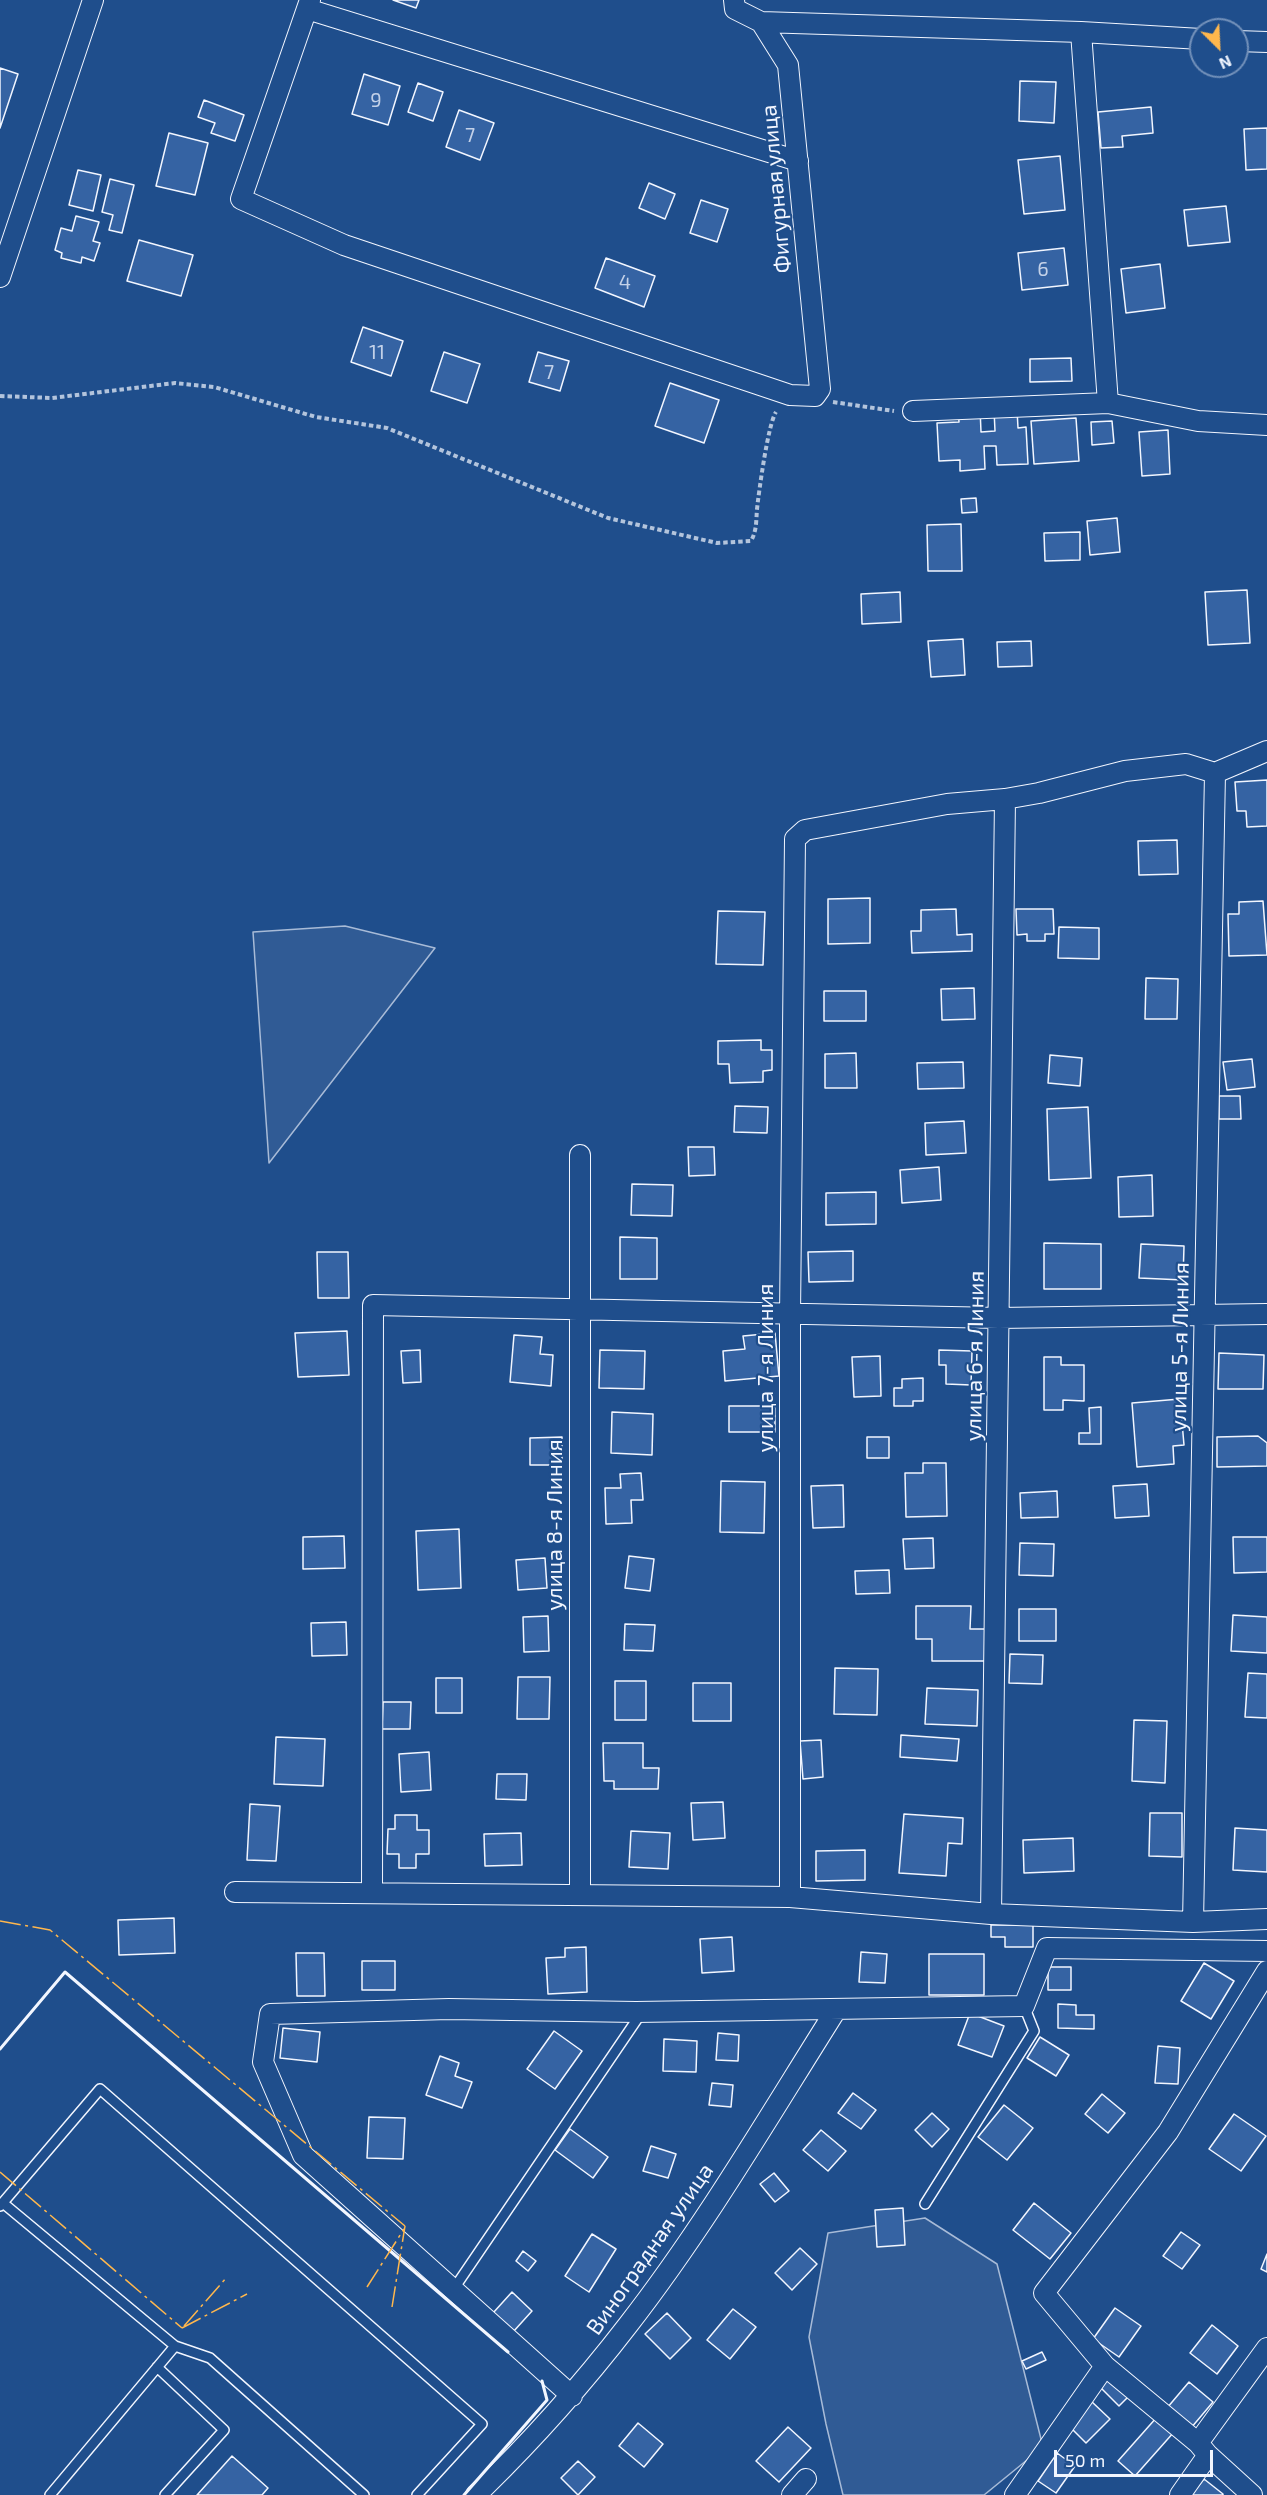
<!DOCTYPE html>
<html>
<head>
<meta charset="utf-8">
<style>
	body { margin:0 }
	#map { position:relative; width:1267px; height:2495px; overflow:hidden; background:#1f4e8c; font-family:"Exo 2",sans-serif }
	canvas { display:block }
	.north { position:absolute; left:1189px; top:18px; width:60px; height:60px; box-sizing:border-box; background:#1f4e8c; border:2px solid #7391ba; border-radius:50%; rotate:156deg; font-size:16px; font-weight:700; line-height:24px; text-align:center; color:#f2f6ff }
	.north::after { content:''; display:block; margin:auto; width:21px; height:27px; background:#ffb74d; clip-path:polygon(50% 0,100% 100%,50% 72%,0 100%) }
	.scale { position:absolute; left:1054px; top:2450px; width:159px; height:27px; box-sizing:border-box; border:3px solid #f2f6ff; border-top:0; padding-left:8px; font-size:18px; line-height:21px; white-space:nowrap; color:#f2f6ff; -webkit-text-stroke:4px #1f4e8c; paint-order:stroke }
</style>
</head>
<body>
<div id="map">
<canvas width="1267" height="2495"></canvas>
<div class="north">N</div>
<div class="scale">50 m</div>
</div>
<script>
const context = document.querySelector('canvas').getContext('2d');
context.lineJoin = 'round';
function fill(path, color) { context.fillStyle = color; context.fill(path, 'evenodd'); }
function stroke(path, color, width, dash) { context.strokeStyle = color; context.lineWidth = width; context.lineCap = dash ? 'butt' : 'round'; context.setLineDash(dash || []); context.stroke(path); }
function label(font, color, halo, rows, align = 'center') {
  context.font = font + ' "Exo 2",sans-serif'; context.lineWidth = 4.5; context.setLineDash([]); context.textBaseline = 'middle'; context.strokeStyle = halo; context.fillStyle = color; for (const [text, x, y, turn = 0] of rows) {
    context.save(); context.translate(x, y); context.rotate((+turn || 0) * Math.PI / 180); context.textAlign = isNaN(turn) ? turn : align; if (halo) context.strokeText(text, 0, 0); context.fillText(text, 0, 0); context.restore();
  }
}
const built = new Path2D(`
	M345 926 435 948 269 1163 253 932Z
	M925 2218 997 2264 1043 2447 984 2495H843L826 2424 809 2337 828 2233Z`);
const building = new Path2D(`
	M393 0H419L416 8Z
	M0 68 18 74 0 128Z
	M364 74 400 86 388 125 352 114Z
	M1020 81 1056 82 1054 123 1019 121Z
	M418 83 443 92 433 121 408 112Z
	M204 100 244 115 235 141 211 133 215 123 198 117Z
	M1151 107 1153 133 1122 136 1123 147 1101 148 1098 112Z
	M459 110 494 123 480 160 446 147Z
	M1267 128V169L1246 170 1244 129Z
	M169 133 208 143 195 195 156 186Z
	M1060 156 1065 210 1024 214 1018 160Z
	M78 170 101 175 93 211 69 205Z
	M110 179 134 185 122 233 109 230 113 215 102 212Z
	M649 183 675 194 665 219 639 208Z
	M701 200 728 209 717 242 690 233Z
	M1226 206 1230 242 1188 246 1184 210Z
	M76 216 99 222 93 241 100 243 94 261 82 257 81 263 61 258 62 253 55 250 61 228 72 231Z
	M139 240 193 255 181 296 127 281Z
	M1064 248 1068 285 1022 290 1018 253Z
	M606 258 655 276 644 307 595 288Z
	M1160 264 1165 308 1126 313 1121 269Z
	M363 327 403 341 391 376 351 362Z
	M444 352 480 364 467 403 431 391Z
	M538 352 569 361 560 391 529 382Z
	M1071 358 1072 381 1030 382V359Z
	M670 383 719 400 704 443 655 426Z
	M980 408 981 432 995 431 994 410 1017 409 1018 428 1026 427 1028 464 997 465 996 446H984L985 469 960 471V460L939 461 937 423 959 422 958 410Z
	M1076 418 1079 461 1034 464 1031 421Z
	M1112 421 1114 443 1092 445 1091 422Z
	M1168 430 1170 474 1142 476 1139 432Z
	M976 498 977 512 962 513 961 499Z
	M1117 518 1120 552 1090 555 1087 521Z
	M961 524 962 571H928L927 525Z
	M1080 532V560L1045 561 1044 533Z
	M1247 590 1250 643 1208 645 1205 592Z
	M900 592 901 622 862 624 861 594Z
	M963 639 965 675 931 677 928 641Z
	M1031 641 1032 666 998 667 997 642Z
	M1267 780V826L1247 827 1246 811H1237L1235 782Z
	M1177 840 1178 874 1139 875 1138 841Z
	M870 898V943L828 944V899Z
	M1263 901 1267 955 1229 956 1228 914H1239V902Z
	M956 909 957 935 972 934V951L912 953 911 931H921V910Z
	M1016 909H1053L1054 934H1045V941H1027V934L1017 935Z
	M718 911 765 912 763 965 716 964Z
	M1059 927 1099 928V959L1058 958Z
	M1146 978 1178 979 1177 1019H1145Z
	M974 988 975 1019 942 1020 941 989Z
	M824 991H866V1021H824Z
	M761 1040V1050H772V1070L763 1071V1082L730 1083 729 1064H718V1041Z
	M856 1053 857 1088H825V1054Z
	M1050 1055 1082 1058 1080 1086 1048 1083Z
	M1252 1059 1255 1087 1227 1090 1223 1062Z
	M963 1062 964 1088 918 1089 917 1063Z
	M1219 1096H1240L1241 1119H1219Z
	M735 1106 768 1107 767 1133 734 1132Z
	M1088 1107 1091 1178 1049 1180 1047 1109Z
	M964 1121 966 1153 926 1155 925 1123Z
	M688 1147H714L715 1175 689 1176Z
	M939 1167 941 1200 902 1203 900 1170Z
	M1152 1175 1153 1216 1119 1217 1118 1177Z
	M632 1184 673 1185 672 1216 631 1215Z
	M876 1192V1224L826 1225V1193Z
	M620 1237 657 1238V1279H620Z
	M1044 1243 1101 1244V1289H1044Z
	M1141 1244 1184 1246 1183 1280 1139 1278Z
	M853 1251V1281L809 1282 808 1252Z
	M317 1252H348L349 1298H318Z
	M347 1331 349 1375 298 1377 295 1333Z
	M775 1333 779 1376 725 1381 723 1351 745 1349 743 1336Z
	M514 1335 542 1337 540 1354 553 1355 551 1386 510 1382Z
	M420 1350 421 1382 403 1383 401 1351Z
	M600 1350 645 1351 644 1389 599 1388Z
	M939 1350 972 1351 971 1385 946 1384V1365H939Z
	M1219 1353 1264 1355 1263 1389H1218Z
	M880 1356 881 1396 854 1397 852 1357Z
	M1044 1357H1061V1365H1084V1401L1063 1400V1410H1044Z
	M923 1378V1401H913V1406H894V1388H902V1379Z
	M1180 1399 1184 1445 1173 1446 1174 1464 1137 1467 1132 1403Z
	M729 1406H775V1432H729Z
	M1101 1407V1444H1079V1433H1090L1089 1408Z
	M612 1412 653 1414 652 1455 611 1453Z
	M1258 1436 1267 1443V1466L1217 1467V1437Z
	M562 1437V1465H530V1438Z
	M867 1437H889V1458H867Z
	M923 1463H946L947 1516 906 1517 905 1473H923Z
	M641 1473 643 1500H631L632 1523 606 1524 605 1488H621L620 1474Z
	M721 1481 765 1482 764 1533 720 1532Z
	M1147 1484 1149 1516 1115 1518 1113 1486Z
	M843 1485 844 1527 813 1528 811 1486Z
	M1057 1491 1058 1517 1021 1518 1020 1493Z
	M459 1529 461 1588 418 1590 416 1531Z
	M344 1536 345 1568 303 1569V1537Z
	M1233 1537H1267V1572L1234 1573Z
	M933 1538 934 1568 905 1569 903 1539Z
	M1020 1543 1054 1544 1053 1576 1019 1575Z
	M629 1556 654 1559 650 1591 625 1588Z
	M545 1558 547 1588 518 1590 516 1560Z
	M889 1570 890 1593 856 1594 855 1571Z
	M916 1606H971L970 1629H987L986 1661H932V1639H916Z
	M1019 1609H1056V1641H1019Z
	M1233 1615 1267 1617V1653L1231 1651Z
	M548 1616 549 1651 524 1652 523 1617Z
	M346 1622 347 1655 312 1656 311 1623Z
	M625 1624 655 1625 653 1651 624 1650Z
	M1010 1654 1043 1655 1042 1684 1009 1683Z
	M835 1668 878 1669 877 1715 834 1714Z
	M1248 1673 1267 1674V1718L1245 1717Z
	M518 1677H550L549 1719H517Z
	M436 1678H462V1713H436Z
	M615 1681H646V1720H615Z
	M693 1683H731V1721H693Z
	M927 1688 978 1690 977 1726 925 1724Z
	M383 1702H411L410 1729H382Z
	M1134 1720 1167 1721 1165 1783 1132 1781Z
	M901 1735 959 1739 957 1761 900 1757Z
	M276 1737 325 1739 323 1786 274 1784Z
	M821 1740 823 1777 803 1779 800 1741Z
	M603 1743H643V1768H659L658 1789H614V1781H604Z
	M429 1752 431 1790 401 1792 399 1754Z
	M497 1774H527L526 1800 496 1799Z
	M723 1802 725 1838 693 1840 691 1803Z
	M250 1804 280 1806 276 1861 247 1860Z
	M1150 1813H1182V1857L1149 1856Z
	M904 1814 963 1818 962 1844 948 1843 946 1876 899 1873Z
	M395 1815H417V1830H429V1854H416V1868H399V1854H387L388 1829H395Z
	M1235 1828 1267 1830V1872L1233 1870Z
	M631 1831 670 1833 668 1869 629 1867Z
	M521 1833 522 1865 485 1866 484 1834Z
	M1073 1838 1074 1871 1024 1873 1023 1840Z
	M865 1850V1880L816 1881V1851Z
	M174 1918 175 1953 119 1955 118 1920Z
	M991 1925H1033V1947H1005V1937H991Z
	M732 1937 734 1971 702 1973 700 1939Z
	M586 1947 587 1992 548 1994 546 1958 565 1957V1948Z
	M861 1952 887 1954 885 1983 859 1982Z
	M296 1953H324L325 1996H297Z
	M929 1954H984V1995H929Z
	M362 1961H395V1990H362Z
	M1204 1963 1234 1981 1211 2019 1181 2001Z
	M1048 1967H1071V1990H1048Z
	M1058 2004 1076 2005V2015H1094V2029L1058 2028Z
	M970 2013 1004 2026 992 2057 958 2045Z
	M283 2028 320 2032 317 2062 280 2058Z
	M554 2031 582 2051 555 2089 527 2069Z
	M718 2033 739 2035 738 2061 716 2060Z
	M1040 2037 1069 2055 1056 2076 1027 2058Z
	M664 2039 697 2041 696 2072 663 2071Z
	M1158 2046 1180 2048 1178 2084 1155 2083Z
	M440 2056 459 2063 455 2076 472 2082 462 2108 426 2095Z
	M712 2083 733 2085 731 2107 709 2105Z
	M853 2093 876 2110 861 2129 838 2113Z
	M1102 2094 1125 2113 1108 2133 1085 2114Z
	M1004 2105 1033 2128 1007 2160 978 2137Z
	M932 2113 949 2129 932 2147 915 2130Z
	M1234 2114 1266 2136 1241 2171 1209 2149Z
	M369 2117 405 2118 403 2159 367 2158Z
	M570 2129 608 2157 593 2178 555 2150Z
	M821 2130 846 2151 828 2171 803 2150Z
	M651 2146 676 2154 668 2178 643 2171Z
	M774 2173 789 2191 775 2202 760 2184Z
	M1034 2203 1071 2233 1050 2259 1013 2230Z
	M903 2208 905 2245 877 2247 875 2210Z
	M1181 2232 1200 2245 1182 2269 1163 2256Z
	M592 2234 616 2249 589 2292 565 2276Z
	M800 2248 817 2264 792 2290 775 2273Z
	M523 2251 536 2261 528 2271 516 2261Z
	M1267 2254V2272L1261 2269Z
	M512 2292 532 2311 513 2332 493 2313Z
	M1115 2308 1141 2326 1119 2357 1093 2339Z
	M733 2309 756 2327 730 2359 707 2340Z
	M667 2313 691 2338 670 2359 645 2334Z
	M1212 2325 1238 2346 1217 2374 1190 2353Z
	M1042 2352 1046 2360 1026 2369 1022 2361Z
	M1110 2375 1130 2395 1119 2406 1099 2386Z
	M1189 2382 1213 2402 1191 2428 1167 2408Z
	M1091 2401 1110 2419 1086 2443 1068 2425Z
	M1157 2417 1174 2432 1135 2476 1118 2461Z
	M638 2423 663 2444 644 2467 619 2446Z
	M788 2427 811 2448 779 2482 756 2461Z
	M1057 2453 1075 2466 1056 2493 1038 2481Z
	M232 2456 268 2488 262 2495H197Z
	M578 2461 595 2477 578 2495 561 2478Z
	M1204 2479 1223 2494V2495H1191Z`);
const path = new Path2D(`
	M0 396 52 398 175 383 214 387 316 417 387 428 608 518 717 543 751 541C757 530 756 521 757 509 759 491 768 424 776 412
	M833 402 894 411`);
const lane = new Path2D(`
	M3 2203 175 2346 210 2358 364 2495
	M925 2204 1034 2031 1024 2006
	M0 2206 100 2089 482 2424 417 2495
	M453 2290 642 2012
	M157 2367 224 2430 165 2495
	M50 2495 175 2346`);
const street = new Path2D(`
	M310 0 241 199 344 245 790 395 815 396 820 389 788 65 761 22 735 9 734 0
	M307 9 798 161
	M761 22 1081 32 1201 39
	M1081 32 1108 403
	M1237 41 1267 42
	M0 277 93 0
	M913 411 1108 403 1198 421 1267 425
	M235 1892 790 1897 991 1914 1193 1922 1267 1919
	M372 1893 373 1305 999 1318 1267 1314
	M580 1894V1155
	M790 1897V1315L795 839 805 830 947 804 1005 799 1039 793 1125 771 1186 764 1215 773 1267 751
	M991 1914 1005 799
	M1193 1922 1215 773
	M572 2396 303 2155 263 2062 270 2014 449 2009 636 2012 1024 2006 1047 1948 1267 1951
	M1198 2443 1267 2348
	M476 2495C531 2442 581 2386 628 2325 705 2226 769 2116 836 2010
	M792 2495 806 2479
	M1015 2495 1105 2366
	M1180 2495 1208 2455
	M1252 2495 1208 2455 1198 2443 1105 2366 1044 2293 1168 2132 1267 1971`);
const wall = new Path2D(`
	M0 2049 65 1972 508 2352
	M464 2495 547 2400 542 2381`);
const power = new Path2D(`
	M0 1921 50 1930 405 2226
	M0 2172 182 2328
	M367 2287 404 2229
	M392 2307 405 2226
	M184 2326 227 2277
	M182 2328 247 2294`);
const numberNames = [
	["9",376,100],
	["7",470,135],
	["6",1043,269],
	["4",625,282],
	["11",377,352],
	["7",549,372]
];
const streetNames = [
	["Фигурная улица",776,189,-95],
	["улица 5-я Линия",1180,1347,-89],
	["улица 6-я Линия",975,1356,-89],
	["улица 7-я Линия",766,1368,-90],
	["улица 8-я Линия",555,1525,-90],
	["Виноградная улица",650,2249,-55]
];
fill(built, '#305b95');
stroke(built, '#a8bbd7', 1.5);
fill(building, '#3563a3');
stroke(building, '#f2f6ff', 1.5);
stroke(lane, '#f2f6ff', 12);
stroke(street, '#f2f6ff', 22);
stroke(path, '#b3c4dc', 4, [4.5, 3]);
stroke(lane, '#1f4e8c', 9);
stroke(street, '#1f4e8c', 20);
stroke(wall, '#f2f6ff', 3);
stroke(power, '#ffb74d', 1.5, [21, 4.5, 3, 4.5]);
label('20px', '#c3d1e8', null, numberNames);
label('22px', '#f2f6ff', '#1f4e8c', streetNames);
</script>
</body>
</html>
